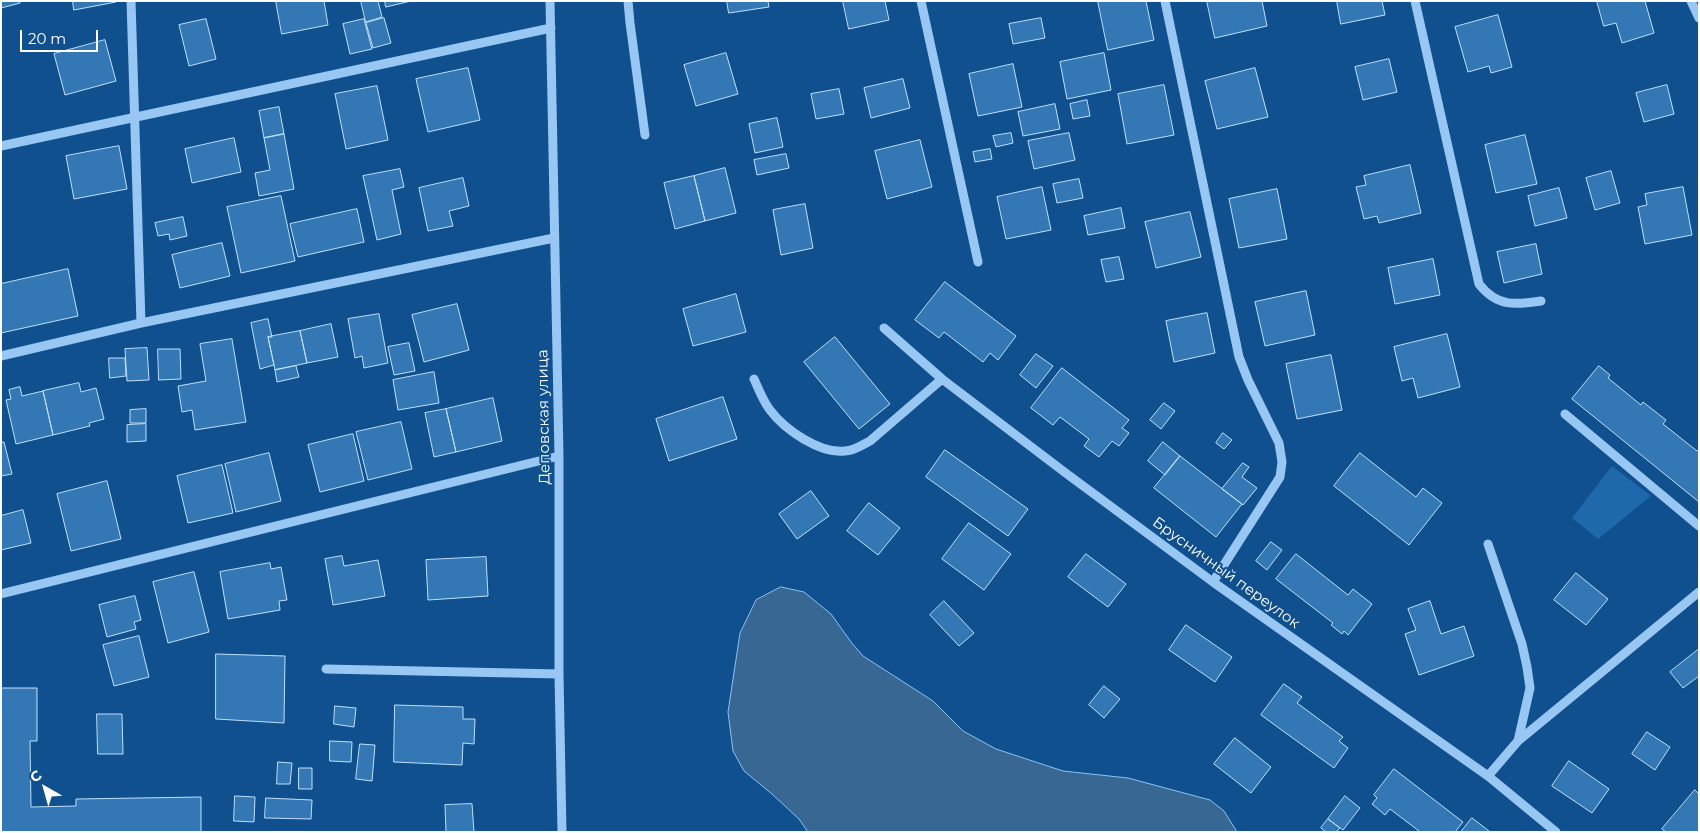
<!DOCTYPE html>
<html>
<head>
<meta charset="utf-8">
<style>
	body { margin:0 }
	#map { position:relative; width:1700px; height:833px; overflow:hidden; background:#10508e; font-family:Montserrat,sans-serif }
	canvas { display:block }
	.frame { position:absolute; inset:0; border:2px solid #fff; pointer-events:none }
	.north { position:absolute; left:20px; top:763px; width:50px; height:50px; -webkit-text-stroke:4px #10508e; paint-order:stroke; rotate:322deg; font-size:14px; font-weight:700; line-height:20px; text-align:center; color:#fff }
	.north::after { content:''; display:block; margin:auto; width:18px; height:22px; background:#fff; clip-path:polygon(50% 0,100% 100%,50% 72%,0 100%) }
	.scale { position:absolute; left:20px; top:30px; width:78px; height:22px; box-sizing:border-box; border:2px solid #fff; border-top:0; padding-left:6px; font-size:15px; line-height:18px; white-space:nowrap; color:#fff; -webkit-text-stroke:4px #10508e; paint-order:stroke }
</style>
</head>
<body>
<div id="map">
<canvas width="1700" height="833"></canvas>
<div class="frame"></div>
<div class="north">С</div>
<div class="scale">20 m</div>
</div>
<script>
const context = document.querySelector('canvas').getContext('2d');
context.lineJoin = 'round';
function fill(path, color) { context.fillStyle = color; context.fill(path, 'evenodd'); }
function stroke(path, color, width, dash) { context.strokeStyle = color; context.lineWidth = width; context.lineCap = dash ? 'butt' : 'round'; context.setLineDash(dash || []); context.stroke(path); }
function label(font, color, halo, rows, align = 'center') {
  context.font = font + ' Montserrat,sans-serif'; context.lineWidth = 4; context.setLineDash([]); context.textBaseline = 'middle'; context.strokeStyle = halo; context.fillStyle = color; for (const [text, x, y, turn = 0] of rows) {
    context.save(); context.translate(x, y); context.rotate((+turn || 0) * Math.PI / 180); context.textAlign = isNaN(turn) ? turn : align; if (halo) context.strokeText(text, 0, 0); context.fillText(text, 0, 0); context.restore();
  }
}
const green = new Path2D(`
	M1612 466 1651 496 1598 539 1572 518Z`);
const water = new Path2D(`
	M781 587 804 592 831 614 851 642 863 656 933 701 963 731 996 749 1063 771 1128 778 1210 800 1224 811 1237 832H808L799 819 772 794 744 771 733 751 728 712 740 633 756 600Z`);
const building = new Path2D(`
	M1 1H20V3L1 8Z
	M73 1H116V2L74 10Z
	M276 1H324L328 25 282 34Z
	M361 1H378L382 17 366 22Z
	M385 1H411L386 7Z
	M727 1H768L769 7 729 13Z
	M843 1H885L889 20 849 29Z
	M1098 1H1146L1154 40 1108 50Z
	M1207 1H1262L1267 26 1215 38Z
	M1337 1H1382L1385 15 1341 24Z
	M1597 1H1645L1654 33 1622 43 1616 23 1604 26Z
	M1498 15 1512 67 1491 73 1489 66 1468 72 1455 27Z
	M384 18 391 43 373 48 366 23Z
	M1041 18 1045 38 1013 44 1009 24Z
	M206 19 216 59 189 66 179 25Z
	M364 19 372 49 350 54 343 24Z
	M105 40 116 81 65 95 54 54Z
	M726 53 738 94 696 106 684 65Z
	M1104 53 1111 90 1067 99 1060 62Z
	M1389 59 1397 92 1363 100 1355 67Z
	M1013 64 1022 107 978 116 969 74Z
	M468 68 480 120 428 132 416 79Z
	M1255 68 1268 117 1217 129 1205 81Z
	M903 79 910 108 871 118 864 88Z
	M1164 85 1174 135 1127 144 1118 94Z
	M1667 85 1674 114 1644 122 1636 93Z
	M377 86 388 140 346 149 335 94Z
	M839 89 844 114 816 119 811 94Z
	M1087 100 1090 116 1073 119 1070 104Z
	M1055 104 1060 129 1023 136 1018 112Z
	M279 107 284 134 264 138 259 111Z
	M777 118 783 147 755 153 749 124Z
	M1011 133 1013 143 996 147 993 136Z
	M1069 133 1075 160 1034 169 1028 141Z
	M284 134 294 189 259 196 255 173 270 170 264 138Z
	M1525 135 1537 184 1496 193 1485 145Z
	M234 138 241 172 192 183 185 149Z
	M920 140 932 187 887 199 875 151Z
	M119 146 127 189 74 199 66 156Z
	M990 149 992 159 975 162 973 152Z
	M786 154 789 168 757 175 754 160Z
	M1410 165 1421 213 1379 223 1377 216 1364 219 1356 187 1366 185 1364 176Z
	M725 168 736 213 705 221 694 176Z
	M400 169 404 187 392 190 401 234 377 240 363 176Z
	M1611 171 1620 203 1595 210 1586 178Z
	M694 176 705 221 675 229 664 183Z
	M463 178 469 206 449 211 453 226 428 231 419 188Z
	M1079 179 1083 198 1057 203 1053 184Z
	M1042 187 1051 230 1006 239 997 197Z
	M1683 187 1692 235 1645 244 1638 207 1647 205 1645 194Z
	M1559 188 1567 218 1535 226 1528 196Z
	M1277 189 1287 239 1239 248 1229 199Z
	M281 196 295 261 241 273 227 207Z
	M805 204 813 248 781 255 773 210Z
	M1121 208 1125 228 1088 235 1084 216Z
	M357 209 364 242 298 257 290 224Z
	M1190 212 1201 257 1156 268 1145 222Z
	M183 217 187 236 170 240 169 234 158 236 155 223Z
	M222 243 230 276 180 288 172 255Z
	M1536 244 1542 274 1504 283 1497 252Z
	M1119 257 1124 279 1106 282 1101 260Z
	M1433 259 1440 295 1395 304 1388 268Z
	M68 269 78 316 1 333V284Z
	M945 282 1016 336 998 360 990 353 983 362 944 332 939 338 915 320Z
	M1306 291 1315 335 1265 346 1255 302Z
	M736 294 746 332 693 346 683 309Z
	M457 304 469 350 424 362 412 315Z
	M1207 313 1215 353 1174 362 1166 321Z
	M379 314 388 363 364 368 362 356 355 358 348 319Z
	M268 319 272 337H268L274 365 260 369 251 323Z
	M331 324 338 357 307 363 300 331Z
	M300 331 307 363 275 370 268 337Z
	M1447 334 1460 387 1418 398 1413 378 1402 381 1394 347Z
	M835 337 890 404 859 429 804 362Z
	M232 339 246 422 195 430 192 410 182 412 178 386 206 381 200 344Z
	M409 343 415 371 394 375 388 347Z
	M147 348 149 380 127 381 125 349Z
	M158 349H180L181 379 159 380Z
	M1036 354 1053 366 1036 388 1020 375Z
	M1331 355 1342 410 1297 419 1286 364Z
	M109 358H125L126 376 110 378Z
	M296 366 299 377 277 382 275 370Z
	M1599 366 1610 375 1608 378 1641 405 1643 402 1666 420 1663 424 1697 451 1699 449V502L1572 399Z
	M1062 368 1129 420 1122 428 1129 433 1119 446 1112 441 1099 457 1084 446 1089 439 1060 417 1053 425 1031 408Z
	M434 372 439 403 398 410 393 380Z
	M79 383 81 392 96 388 104 419 89 423 90 426 53 435 43 391Z
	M20 387 22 396 43 391 53 435 16 444 6 400 11 399 9 390Z
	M723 397 737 439 669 461 656 419Z
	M493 398 502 441 456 452 446 409Z
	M1164 403 1175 411 1161 429 1150 420Z
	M146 409V423H130V410Z
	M446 409 456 452 434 457 425 413Z
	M401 422 412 469 368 480 356 432Z
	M146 424V441L127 442V425Z
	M1223 433 1232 440 1224 449 1216 443Z
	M353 434 364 481 320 492 308 445Z
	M1 442H4L12 474 1 476Z
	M1163 442 1180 456 1165 475 1148 461Z
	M945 450 1028 509 1008 536 926 477Z
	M269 453 281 501 236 512 225 464Z
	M1360 453 1416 497 1423 488 1442 503 1409 545 1334 486Z
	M1180 456 1242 504 1216 537 1154 488Z
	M1243 463 1249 467 1242 477 1257 488 1243 505 1222 489Z
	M222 465 233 513 188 523 177 476Z
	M107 481 121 539 71 551 57 494Z
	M811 491 829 516 797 539 779 514Z
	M869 503 900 528 878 555 847 531Z
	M23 510 31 543 1 550V516Z
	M969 523 1011 554 984 590 942 559Z
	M1271 542 1282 550 1267 570 1256 561Z
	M1086 554 1126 584 1108 607 1068 577Z
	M1296 554 1348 595 1353 589 1372 604 1348 635 1344 631 1342 634 1331 625 1333 623 1276 579Z
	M342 556 344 566 378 560 385 596 333 605 325 559Z
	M486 557 488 596 428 600 426 560Z
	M270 563 271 569 281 567 287 600 279 601 280 610 228 619 220 572Z
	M194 572 209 632 168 643 153 582Z
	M1576 573 1608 599 1586 625 1554 600Z
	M135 596 141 620 134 622 136 629 107 637 99 605Z
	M944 601 974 633 959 646 930 615Z
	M1430 601 1441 634 1464 626 1474 656 1419 675 1405 634 1416 630 1408 609Z
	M1186 625 1232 657 1215 682 1169 650Z
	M139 636 149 677 114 686 103 645Z
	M1699 649V676L1683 688 1670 672Z
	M216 654 285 656 284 723 216 719Z
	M1284 684 1302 697 1297 703 1343 737 1339 741 1348 748 1334 768 1261 715Z
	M1104 686 1120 699 1104 718 1089 705Z
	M1 688H37V741H30L31 807 76 806V799L201 797V832H1Z
	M395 705 463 707V719H475L474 744 463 743 462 765 394 762Z
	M335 706 356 708 354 727 334 724Z
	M97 714H122L123 754H98Z
	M1647 732 1670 747 1655 770 1632 754Z
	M1235 738 1271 767 1251 793 1214 764Z
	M330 741 352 742 351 762 330 761Z
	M360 744 375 745 372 781 356 779Z
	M1569 761 1609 789 1592 813 1552 786Z
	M278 762 292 763 290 784H277Z
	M299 768H312V789H299Z
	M1394 769 1463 822 1455 832H1418L1419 831 1390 809 1385 815 1372 804 1377 798 1374 795Z
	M1695 790 1699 794V832H1666L1662 829Z
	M235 796 255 797 254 822 234 821Z
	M1345 796 1360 808 1343 830 1328 819Z
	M266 798 312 800 311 819 265 818Z
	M472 804 474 832H446L445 805Z
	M1472 818 1489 831 1488 832H1461Z
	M1328 819 1340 828 1336 832H1326L1321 828Z`);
const minor = new Path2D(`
	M131 1 141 323
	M550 1 559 456V674L562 832
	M628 1 630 23 645 135
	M921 1 978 262
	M1165 1 1239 357 1248 380 1279 443 1282 462 1280 477 1213 582
	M1415 1 1479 284C1497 307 1515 305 1541 301
	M1691 1 1699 18
	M1 146 551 28
	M884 328 942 379 1067 474 1213 582 1488 776 1556 832
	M1 356 141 323 554 238
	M754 379C759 390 763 401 770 410 785 430 820 454 845 451 854 451 862 445 870 441L942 379
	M1565 414 1699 526
	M1488 544 1522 644 1527 667 1530 688 1518 741
	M1 594 559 456
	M326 669 559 674
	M1488 776 1518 741 1699 592`);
const streetNames = [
	["Деповская улица",544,417,-91],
	["Брусничный переулок",1226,573,36]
];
fill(green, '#1e68ab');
fill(water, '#386794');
stroke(water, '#89c4f6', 1);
fill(building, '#3477b5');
stroke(building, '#bfe0fd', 1);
stroke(minor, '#98c7f3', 9);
label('15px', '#fff', '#10508e', streetNames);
</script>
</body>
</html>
